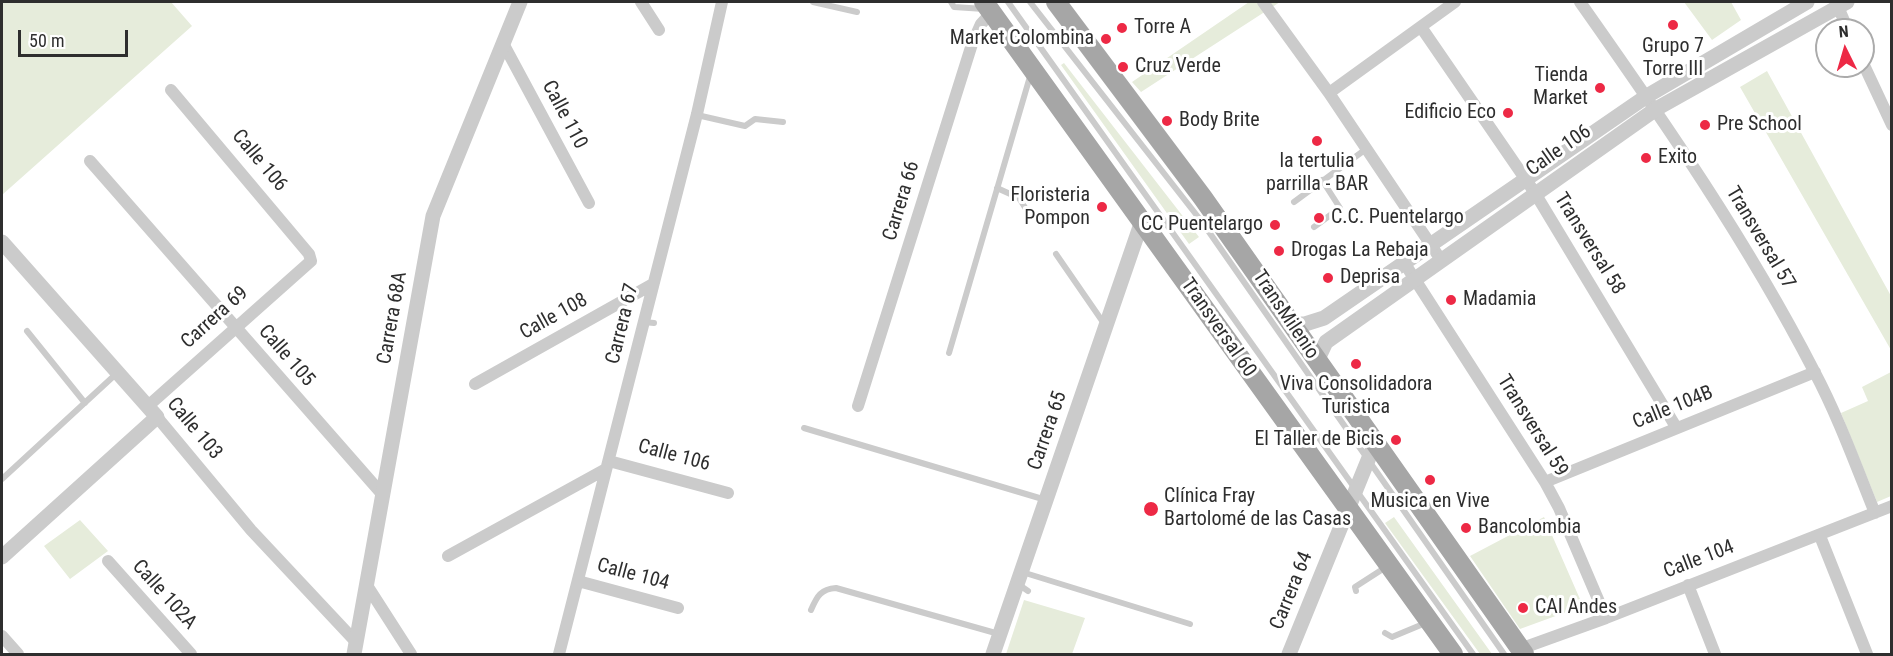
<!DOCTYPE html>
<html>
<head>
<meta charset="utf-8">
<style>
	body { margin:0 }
	#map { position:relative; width:1893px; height:656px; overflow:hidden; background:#fff; font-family:"Roboto Condensed",sans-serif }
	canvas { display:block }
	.frame { position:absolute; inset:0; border:3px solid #2e2e2e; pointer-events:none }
	.north { position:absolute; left:1815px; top:18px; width:60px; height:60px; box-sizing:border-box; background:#fff; border:2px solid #ababab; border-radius:50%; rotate:355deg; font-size:16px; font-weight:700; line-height:24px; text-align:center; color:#2e2e2e }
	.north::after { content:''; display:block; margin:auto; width:21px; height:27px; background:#ed2945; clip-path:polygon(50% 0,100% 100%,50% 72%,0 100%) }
	.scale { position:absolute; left:18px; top:30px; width:110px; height:27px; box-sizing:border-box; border:3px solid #2e2e2e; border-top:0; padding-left:8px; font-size:18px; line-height:21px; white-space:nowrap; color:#2e2e2e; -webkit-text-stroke:4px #fff; paint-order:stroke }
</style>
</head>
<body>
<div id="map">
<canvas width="1893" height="656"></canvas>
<div class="frame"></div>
<div class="north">N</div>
<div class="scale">50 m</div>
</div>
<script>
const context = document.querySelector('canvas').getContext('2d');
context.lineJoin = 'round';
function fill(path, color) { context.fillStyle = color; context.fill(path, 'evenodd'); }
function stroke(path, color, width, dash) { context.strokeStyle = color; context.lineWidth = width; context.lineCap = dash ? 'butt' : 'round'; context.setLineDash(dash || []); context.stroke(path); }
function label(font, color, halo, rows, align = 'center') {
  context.font = font + ' "Roboto Condensed",sans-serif'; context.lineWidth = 6; context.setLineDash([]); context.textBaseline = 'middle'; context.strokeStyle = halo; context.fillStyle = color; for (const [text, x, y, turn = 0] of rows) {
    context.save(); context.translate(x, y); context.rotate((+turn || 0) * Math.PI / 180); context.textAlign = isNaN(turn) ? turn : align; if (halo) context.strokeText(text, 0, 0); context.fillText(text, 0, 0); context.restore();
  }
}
const green = new Path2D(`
	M2 2H171L192 26 2 195Z
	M1249 2H1280L1141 92 1132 82Z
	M1684 2H1731L1741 20 1712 40Z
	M1064 63 1199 237 1189 244 1061 65Z
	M1767 71 1891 296V350L1740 87Z
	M1891 372V496L1877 502 1841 413 1868 401 1862 387Z
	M1394 517 1492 654H1480L1385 523Z
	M1544 517 1583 606 1520 629 1470 556Z
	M80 520 108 551 70 579 44 546Z
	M1024 600 1085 618 1072 654H1006Z`);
const service = new Path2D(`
	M813 2 857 12
	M951 2 954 7 984 9
	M1008 2 1473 654
	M1030 2 1202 222 1504 654
	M697 115 745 126 755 119 783 122
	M997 188 1019 198 1031 217
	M1294 202 1366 149
	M1314 227 1340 208 1322 180
	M1056 254 1105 325
	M644 322 654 323
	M27 331 85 403
	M949 353 1031 73
	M804 428 1046 500
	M2 479 116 374
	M1022 572 1190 624
	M1018 584 1028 591
	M1356 591 1355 587 1386 567
	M811 610C817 596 821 589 836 588L999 634
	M1385 633 1392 637 1428 622`);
const minor = new Path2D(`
	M641 2 659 30
	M1263 2 1329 93 1441 260
	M1580 2C1664 121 1747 241 1814 371 1838 416 1856 466 1875 513
	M1836 2 1848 30
	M1421 27 1535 193 1676 427
	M504 45 589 203
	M1863 63 1892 125
	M1329 93 1455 2
	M90 161 382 494
	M1405 264 1545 482 1559 508 1606 618
	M475 384 653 284
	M148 406 311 261 309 254 171 90
	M858 406 972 44 981 24 992 12
	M157 417 251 530 356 642
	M609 461 728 493
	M1545 482 1815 372
	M1820 536 1867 654
	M448 556 606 469
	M108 561 191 654
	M578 581 678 608
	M1688 585 1715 654
	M368 587 411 654
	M2 636 18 654
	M1520 649 1606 618 1892 506
	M559 654 697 114 722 2`);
const tertiary = new Path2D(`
	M2 242 157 417 2 557
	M1291 324H1305L1324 318 1647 96 1807 2
	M1317 361 1326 342 1656 109 1847 2
	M354 654 433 216 520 2
	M993 654 1142 221
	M1289 654 1375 443`);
const primary = new Path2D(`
	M984 2 1453 654
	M1056 2 1203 198 1524 654`);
const markers = [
	[1673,25,6,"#ed2945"],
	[1122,28,6,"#ed2945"],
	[1106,39,6,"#ed2945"],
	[1123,67,6,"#ed2945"],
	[1600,88,6,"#ed2945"],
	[1508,113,6,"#ed2945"],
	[1167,121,6,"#ed2945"],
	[1705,125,6,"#ed2945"],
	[1317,141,6,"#ed2945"],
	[1646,158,6,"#ed2945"],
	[1102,207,6,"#ed2945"],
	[1319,218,6,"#ed2945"],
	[1275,225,6,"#ed2945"],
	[1279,251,6,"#ed2945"],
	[1328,278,6,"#ed2945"],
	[1451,300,6,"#ed2945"],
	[1356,364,6,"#ed2945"],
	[1396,440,6,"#ed2945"],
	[1430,480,6,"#ed2945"],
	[1151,509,8,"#ed2945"],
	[1466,528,6,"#ed2945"],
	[1523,608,6,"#ed2945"]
];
const poiNames = [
	["Torre A",1134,28],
	["Market Colombina",1094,39,"right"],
	["Grupo 7",1673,47,"center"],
	["Torre III",1673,70,"center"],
	["Cruz Verde",1135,67],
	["Tienda",1588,76,"right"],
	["Market",1588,99,"right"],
	["Edificio Eco",1496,113,"right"],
	["Body Brite",1179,121],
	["Pre School",1717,125],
	["Exito",1658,158],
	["la tertulia",1317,162,"center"],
	["parrilla - BAR",1317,185,"center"],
	["Floristeria",1090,196,"right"],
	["Pompon",1090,219,"right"],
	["C.C. Puentelargo",1331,218],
	["CC Puentelargo",1263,225,"right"],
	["Drogas La Rebaja",1291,251],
	["Deprisa",1340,278],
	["Madamia",1463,300],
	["Viva Consolidadora",1356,385,"center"],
	["Turistica",1356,408,"center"],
	["El Taller de Bicis",1384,440,"right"],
	["Clínica Fray",1164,497],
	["Bartolomé de las Casas",1164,520],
	["Musica en Vive",1430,502,"center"],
	["Bancolombia",1478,528],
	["CAI Andes",1535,608]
];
const streetNames = [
	["Calle 110",564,115,62],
	["Calle 106",1559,151,-35],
	["Calle 106",259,161,50],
	["Carrera 66",902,201,-73],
	["Transversal 57",1760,238,59],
	["Transversal 58",1589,244,58],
	["TransMilenio",1285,315,56],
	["Calle 108",554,317,-29],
	["Carrera 69",215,318,-42],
	["Carrera 68A",393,318,-80],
	["Carrera 67",623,324,-76],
	["Transversal 60",1218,328,55],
	["Calle 105",286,356,49],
	["Calle 104B",1673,408,-22],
	["Transversal 59",1532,426,58],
	["Calle 103",194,429,50],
	["Carrera 65",1048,431,-71],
	["Calle 106",674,456,15],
	["Calle 104",1699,560,-21],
	["Calle 104",633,575,15],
	["Carrera 64",1292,591,-68],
	["Calle 102A",164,595,48]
];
fill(green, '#e6ecdb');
stroke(service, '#cbcbcb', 6);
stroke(minor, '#cbcbcb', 12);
stroke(tertiary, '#cbcbcb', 15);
stroke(primary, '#a6a6a6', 20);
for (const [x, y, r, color] of markers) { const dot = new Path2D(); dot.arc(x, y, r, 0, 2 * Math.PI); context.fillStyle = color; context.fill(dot); stroke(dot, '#fff', 2); }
label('20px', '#2e2e2e', '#fff', poiNames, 'left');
label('20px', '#2e2e2e', '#fff', streetNames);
</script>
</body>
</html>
